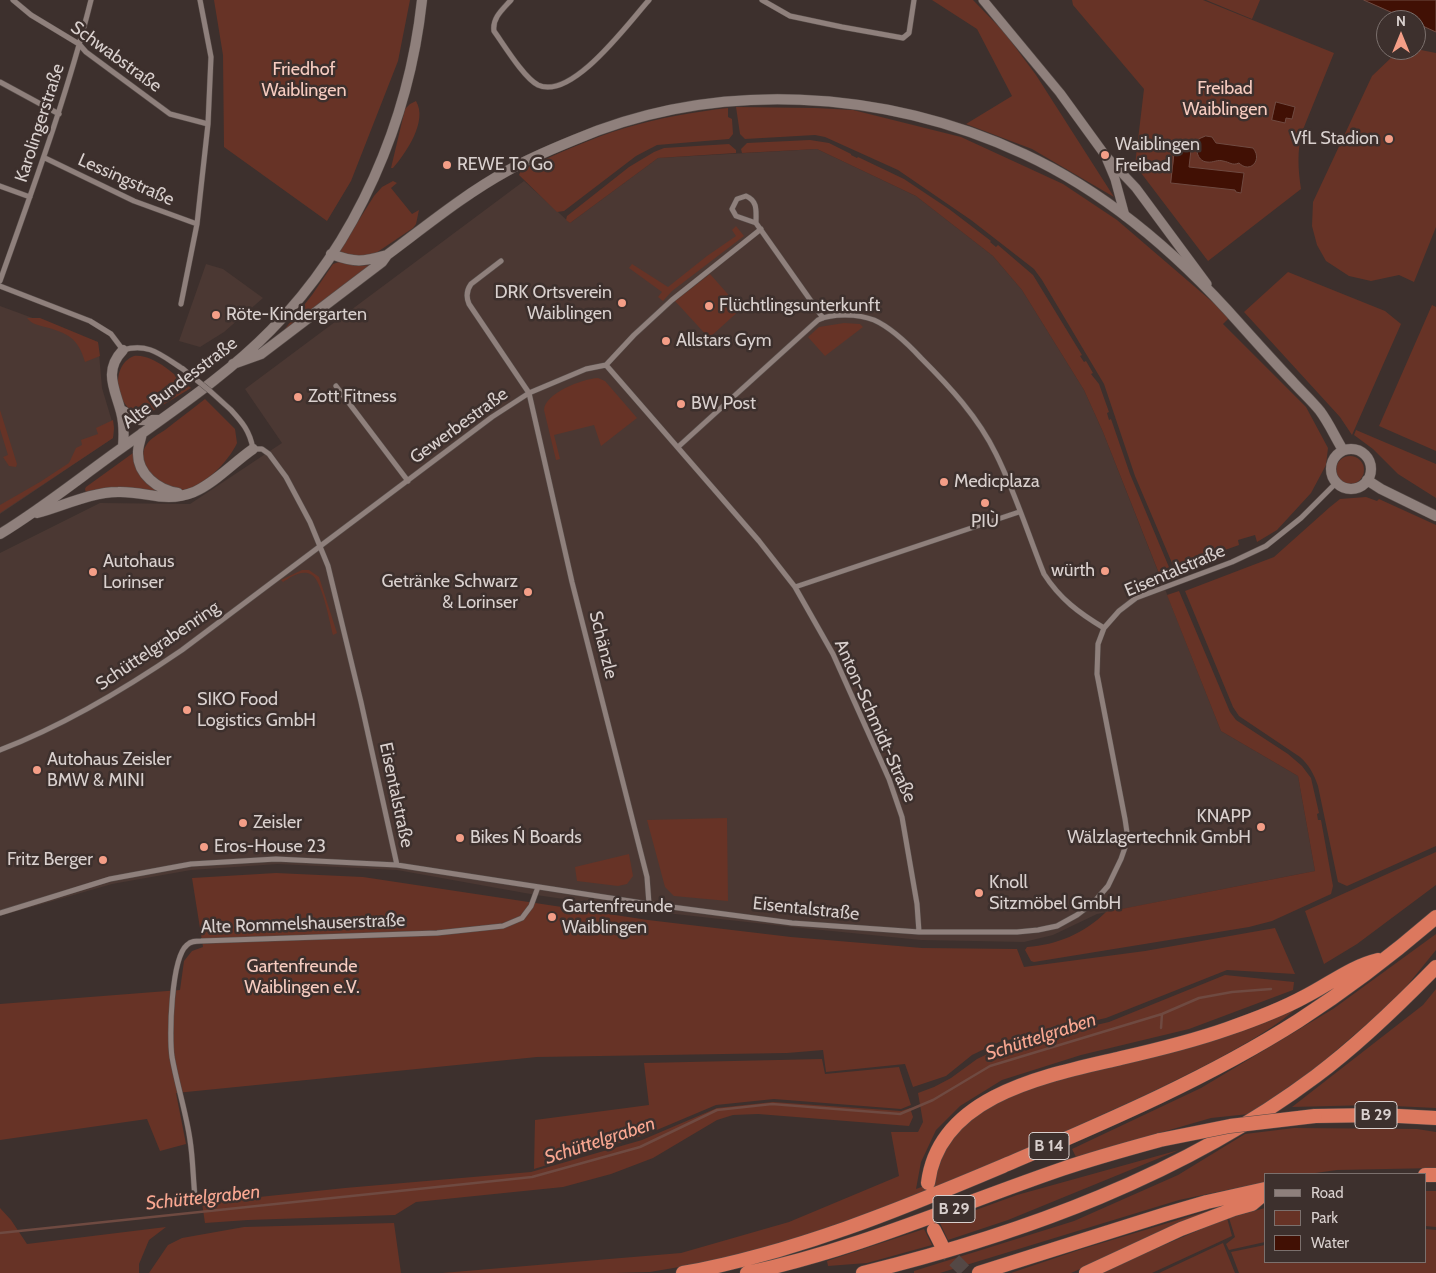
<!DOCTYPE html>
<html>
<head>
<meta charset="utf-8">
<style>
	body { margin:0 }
	#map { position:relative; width:1436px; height:1273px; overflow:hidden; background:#3d302d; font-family:Cabin,sans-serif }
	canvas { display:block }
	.legend { position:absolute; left:1264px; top:1173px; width:162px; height:90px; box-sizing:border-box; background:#3d302d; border:1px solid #7b706d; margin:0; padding:6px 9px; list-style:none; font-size:15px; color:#d9d0ce }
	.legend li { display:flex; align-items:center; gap:10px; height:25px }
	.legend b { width:25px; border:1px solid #7b706d }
	.north { position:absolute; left:1376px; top:10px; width:50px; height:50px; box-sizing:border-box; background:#3d302d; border:1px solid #7b706d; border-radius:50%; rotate:0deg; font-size:14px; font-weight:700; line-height:20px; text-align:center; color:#d9d0ce }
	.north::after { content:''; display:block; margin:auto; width:18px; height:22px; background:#f49e87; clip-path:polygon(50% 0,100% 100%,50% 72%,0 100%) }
</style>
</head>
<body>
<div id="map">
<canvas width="1436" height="1273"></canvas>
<ul class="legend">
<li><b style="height:6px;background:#8f807c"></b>Road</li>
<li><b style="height:14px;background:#673326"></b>Park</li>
<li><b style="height:14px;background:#411004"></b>Water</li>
</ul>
<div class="north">N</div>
</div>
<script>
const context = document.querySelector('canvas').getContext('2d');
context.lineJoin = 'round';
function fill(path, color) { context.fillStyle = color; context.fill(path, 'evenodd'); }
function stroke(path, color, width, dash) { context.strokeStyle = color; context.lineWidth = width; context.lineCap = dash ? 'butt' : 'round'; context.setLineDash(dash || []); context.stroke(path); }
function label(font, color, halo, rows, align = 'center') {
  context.font = font + ' Cabin,sans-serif'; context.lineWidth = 5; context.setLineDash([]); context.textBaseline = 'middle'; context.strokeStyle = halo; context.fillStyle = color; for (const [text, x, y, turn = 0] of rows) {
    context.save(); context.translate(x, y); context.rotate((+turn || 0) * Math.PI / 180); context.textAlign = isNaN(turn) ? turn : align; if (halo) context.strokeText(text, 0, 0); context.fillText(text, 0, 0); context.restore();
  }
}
const built = new Path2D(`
	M817 149 916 196 993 256 1022 290 1084 390 1103 432 1221 731 1298 776 1315 871 1097 914 1053 935 1024 942 921 940 792 927 648 911 536 895 397 870 278 864 191 870 112 884 0 916V553L100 503 190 504 282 443 245 389 524 181 570 223 658 158Z
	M206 264 223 269 263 298 224 332 200 347 179 341Z
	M0 306 98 342 102 388 114 428 113 438 0 514Z`);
const green = new Path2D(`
	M214 0H410L398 61 351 181 327 221 224 147 223 55Z
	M932 0H973L1004 32 1036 75 1114 197 1032 149 966 124 1012 96 977 29Z
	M1072 0H1203L1334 53 1302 132C1297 151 1298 169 1301 189L1208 261 1135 165 1144 89 1073 5Z
	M1206 0H1260L1252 19Z
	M1416 49 1436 53V227L1414 282 1399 275 1371 281 1349 276 1326 261 1317 245 1312 226 1313 202 1372 76 1393 56Z
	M416 101C428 121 406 153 393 168H391L405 109 410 104Z
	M736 107 815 108 853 110 961 137 1063 184 1117 220 1230 317 1223 324 1306 407 1328 448 1326 465 1311 493 1277 530 1257 542 1255 535 1238 540 1239 545 1225 550 1227 557 1181 574 1175 570 1135 476 1104 384 1042 280 1034 269 971 220 898 170 825 137 815 135 745 139 740 134Z
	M728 108V117L732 119 733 134 729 139 657 145 636 156 564 211 557 212 519 175 521 170C555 155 589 139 625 128 659 118 693 112 728 108Z
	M810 140 829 143 851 154V155L857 158 858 157 904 179 949 209 991 241 990 242 996 247 998 245 1033 275 1082 355 1080 356 1084 362 1086 361 1093 373 1091 374 1099 384 1109 412 1107 413 1109 420 1111 419 1130 474 1171 572 1160 576 1103 432 1084 390 1022 290 993 256 916 196 817 149 742 153 741 149 747 143Z
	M729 144 736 150V153L658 158 570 223 566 220 567 216 629 167 654 152 664 148Z
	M393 181 397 183 391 188 412 214 419 210 416 224 413 228 373 255 361 257 341 253 340 250 374 196 382 187Z
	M736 226 744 236 672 291 663 301 658 297 662 292 629 268 632 264 668 287 707 256 736 236 732 230Z
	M339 262 358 266 372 265 285 331 284 330 312 295 333 264Z
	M1288 272 1385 311 1401 324 1352 435 1340 417 1244 312Z
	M710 274 741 309 709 338 675 301Z
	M1432 305 1436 307V451L1379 426Z
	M27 318H40L98 342 100 356 85 362C78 338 68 333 45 327 37 325 32 324 27 318Z
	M844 323 860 324 863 327 825 356 808 337 819 327Z
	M134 356C155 354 175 376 191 388L148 414C116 417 107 366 134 356Z
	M598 378 605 381 637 418 601 446 594 425 554 435 560 459 556 460 544 410C545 393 582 379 598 378Z
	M205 399 235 429 237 443C229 461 201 491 179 490 161 489 132 464 147 444 151 438 159 434 165 430 178 420 192 409 205 399Z
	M0 410 17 464 16 467 9 466 3 457 8 455 0 429Z
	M113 420 114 428 113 438 0 513V505L40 482 69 463 76 448 82 445 81 440 98 434 96 428Z
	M1356 430 1436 464V498L1398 474 1373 449 1354 435Z
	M133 453 147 482 161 494C132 489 115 484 86 493L85 489 86 487Z
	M1336 470a14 14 0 1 1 28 0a14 14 0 1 1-28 0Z
	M1366 497 1377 501 1379 499 1436 525V846L1347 886 1338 882 1318 786C1314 774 1309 765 1300 757L1239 716 1233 707 1185 591 1274 557 1330 507 1340 499Z
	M302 570H309L319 577 337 633 333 635C330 623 322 581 312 575 302 569 291 577 283 582L281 580Z
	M1179 591 1230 712 1236 720 1288 754 1302 766 1311 778 1319 813 1317 814 1318 820H1321L1333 886 1331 894 1272 921 1249 927 1034 962 1031 961 1025 950 1027 947C1057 945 1085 933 1106 912L1315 871 1298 776 1221 731 1167 595Z
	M727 818 728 901 674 896 665 887 647 820Z
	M1436 852V885L1357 944 1324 964 1305 911Z
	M629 854 633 876 627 884 618 886 577 881 575 867Z
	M276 873 363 877 648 920 791 937 922 948 1017 949 1024 967 1145 951 1275 928 1295 974 1227 970 1106 1018 999 1042 972 1055 946 1076 913 1087 905 1064 826 1072 823 1050 787 1053 537 1057 176 1093 186 1144 160 1151 147 1119 0 1140V1004L180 990 184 961 192 951 203 947 192 878Z
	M1436 934V950L1397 998 1317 1067 1249 1114 1211 1118 1076 1157 1072 1149 1201 1088 1333 1009Z
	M1225 975 1294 982 1293 990 1189 1029 1081 1055 1002 1080 960 1106 936 1130 921 1162 916 1189 932 1183 939 1155 968 1119 1015 1093 1305 1001C1277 1027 1245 1044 1212 1062 1175 1081 1138 1099 1099 1116 955 1181 808 1248 650 1272 628 1273 603 1273 581 1273 535 1273 488 1273 442 1273L681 1253 789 1222 899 1176 891 1132H918L923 1122 918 1093 934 1087 951 1078 977 1059 1002 1047 1109 1022Z
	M1436 989V1108L1372 1105 1292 1107 1423 1005Z
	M822 1059 825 1074 899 1067 911 1105 901 1109 774 1099 716 1105 645 1135 534 1169 535 1120 649 1105 644 1063Z
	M773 1102 901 1111 910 1108 913 1117 909 1126 758 1114 733 1115 717 1120 653 1158 611 1174 563 1187 416 1202 395 1215 248 1220 205 1223 202 1203 345 1188 531 1172 642 1140 717 1108Z
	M1294 1128 1417 1129 1436 1132V1168L1337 1170 1308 1174H1265V1182L1179 1200 940 1273H914V1271L1074 1221 1178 1175 1245 1134Z
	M1179 1150 1008 1220 948 1240 940 1223 1017 1195Z
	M1425 1191H1436V1227L1425 1226Z
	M1224 1206 1071 1273H1011L1079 1250Z
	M0 1208 11 1220 27 1244 166 1227 149 1240 139 1264V1273H0Z
	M1265 1208V1242L1229 1250 1226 1244 1235 1237 1229 1218Z
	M1227 1218 1232 1236 1152 1273H1099Z
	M394 1223 401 1273H149L168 1245 182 1238 244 1227Z
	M924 1229 932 1245 867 1263 828 1266 827 1261Z
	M1425 1229 1436 1230V1273H1239L1231 1252 1265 1245V1262H1425Z
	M1223 1243 1235 1273H1159Z`);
const water = new Path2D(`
	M1364 0H1436V32L1416 23V20H1409Z
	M1276 102 1295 107 1292 119 1286 118 1285 123 1272 120Z
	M1206 136 1212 137 1216 143 1253 148C1263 160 1250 174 1239 163 1232 166 1230 162 1223 161 1218 159 1213 163 1207 162 1196 161 1195 147 1199 139Z
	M1175 148 1191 150 1189 167 1244 173 1241 193 1236 192 1235 190 1171 183Z`);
const stream = new Path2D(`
	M1161 1028 1162 1014
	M0 1233 532 1177 640 1147 717 1110 772 1104 900 1114 933 1100 990 1066 1162 1014 1199 998 1232 992 1271 989`);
const trunkTunnel = new Path2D(`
	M941 1244 948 1254 967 1273`);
const minor = new Path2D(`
	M13 0 31 15 79 44 86 52 170 114 208 124
	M511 0C503 9 492 18 494 31 504 45 524 78 538 85 572 101 629 22 649 0
	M762 0 790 16 842 27 903 38 909 33 914 0
	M0 82 59 114
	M45 158 134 201 197 224
	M0 186 30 197
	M756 223 736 216 732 209 737 199 746 196C758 201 756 211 756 223L823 318
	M501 261 471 284C466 291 466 297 469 304L529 393 572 582 647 877 649 904
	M0 281C33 188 67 96 91 0
	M0 286 90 321 111 334 123 350C149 342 162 356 183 369
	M181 304 197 224 208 124 211 57 200 0
	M606 365 759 541 795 587 833 654 889 779 902 817 917 904 919 932
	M336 386 408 481
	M231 410C242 422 250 431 253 449H262L269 454 286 477 310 522 328 566 361 702 397 865 649 904 792 923 919 932H1017L1038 930 1057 926 1077 915 1094 902 1108 886 1121 859 1128 839 1125 819 1097 674 1098 644 1104 628 1119 611 1136 598 1232 562 1266 546 1301 518 1336 483
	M678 447 818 320C833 313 858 314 874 320 892 328 908 344 921 358 950 387 978 417 996 454 1015 492 1028 534 1044 574 1060 599 1079 613 1104 628
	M795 587 1019 512
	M0 750C65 725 125 689 182 650L492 417 529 393 586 369 606 365 634 335 672 300 761 229
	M0 913 110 879 191 864 276 859 397 865
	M195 1197C193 1178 193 1159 190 1140 186 1112 177 1085 172 1057 169 1037 171 958 187 945 191 941 196 941 201 941L437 933 503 926 522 918 531 906 538 887`);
const tertiary = new Path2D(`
	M983 0 1060 93 1105 155 1136 188 1207 284
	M1107 160 1115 179 1125 216`);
const secondary = new Path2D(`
	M331 254C356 263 362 262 387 255
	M123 350C103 371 115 389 121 412 124 423 124 435 123 447
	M233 364 261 354 382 262 387 255C426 226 465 194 507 171 528 159 552 149 574 140 717 79 884 89 1024 154 1106 192 1180 256 1240 324 1257 343 1275 363 1293 382 1302 392 1312 401 1320 411 1329 423 1335 437 1343 450
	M121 410 140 420H160
	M142 433C141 439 138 446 138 452 137 474 158 490 178 493
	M1331 469a20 20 0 1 1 40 0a20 20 0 1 1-40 0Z
	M1367 480 1381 489 1436 516
	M37 513C63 506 91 492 118 492 147 491 164 504 194 492 215 483 234 462 253 449
	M0 534C43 508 82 476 123 447 174 410 227 375 271 330 357 243 409 121 422 0`);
const trunk = new Path2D(`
	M1315 1116 1380 1115 1436 1118
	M1425 1175H1436
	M928 1183C939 1094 1049 1075 1121 1058 1156 1050 1193 1041 1227 1029 1253 1020 1280 1010 1304 997 1328 985 1352 966 1378 960
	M934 1230 941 1244
	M683 1273C794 1253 899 1210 1003 1166 1103 1123 1205 1080 1298 1021 1346 990 1392 955 1436 917
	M747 1273C856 1250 957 1205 1062 1169 1094 1158 1127 1149 1160 1140
	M863 1273C1022 1234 1184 1175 1316 1076 1359 1044 1398 1006 1436 967
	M979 1273 1166 1214 1207 1202 1265 1189
	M1086 1273 1181 1229 1234 1209 1252 1204 1265 1193`);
const minorBridge = new Path2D(`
	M183 369 210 391 231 410`);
const trunkBridge = new Path2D(`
	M1160 1140 1230 1126 1315 1116`);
const markers = [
	[1389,139,5,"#f49e87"],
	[1105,155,5,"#f49e87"],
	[447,165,5,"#f49e87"],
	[622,303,5,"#f49e87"],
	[709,306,5,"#f49e87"],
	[216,315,5,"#f49e87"],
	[666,341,5,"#f49e87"],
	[298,397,5,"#f49e87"],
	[681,404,5,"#f49e87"],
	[944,482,5,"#f49e87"],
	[985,503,5,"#f49e87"],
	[1105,571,5,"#f49e87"],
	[93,572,5,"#f49e87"],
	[528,592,5,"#f49e87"],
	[187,710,5,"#f49e87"],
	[37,770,5,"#f49e87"],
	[243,823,5,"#f49e87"],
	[1261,827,5,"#f49e87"],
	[460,838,5,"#f49e87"],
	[204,847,5,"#f49e87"],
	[103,860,5,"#f49e87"],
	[979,893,5,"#f49e87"],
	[552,917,5,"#f49e87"]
];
const shields = [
	[1376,1115,42],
	[1049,1146,40],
	[954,1209,42]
];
const shieldNames = [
	["B 29",1376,1115],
	["B 14",1049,1146],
	["B 29",954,1209]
];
const streetNames = [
	["Schwabstraße",116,57,36],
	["Karolingerstraße",40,123,-72],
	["Lessingstraße",126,180,24],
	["Alte Bundesstraße",180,383,-37],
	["Gewerbestraße",459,426,-36],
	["Eisentalstraße",1175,571,-23],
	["Schänzle",603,645,76],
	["Schüttelgrabenring",158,646,-34],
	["Anton-Schmidt-Straße",875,721,66],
	["Eisentalstraße",396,795,78],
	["Eisentalstraße",806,909,6],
	["Alte Rommelshauserstraße",303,924,-2]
];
const parkNames = [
	["Friedhof",304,70],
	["Waiblingen",304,91],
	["Freibad",1225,89],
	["Waiblingen",1225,110],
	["Gartenfreunde",302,967],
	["Waiblingen e.V.",302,988]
];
const poiNames = [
	["VfL Stadion",1379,139,"right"],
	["Waiblingen",1115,145],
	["Freibad",1115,166],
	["REWE To Go",457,165],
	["DRK Ortsverein",612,293,"right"],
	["Waiblingen",612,314,"right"],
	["Flüchtlingsunterkunft",719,306],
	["Röte-Kindergarten",226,315],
	["Allstars Gym",676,341],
	["Zott Fitness",308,397],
	["BW Post",691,404],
	["Medicplaza",954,482],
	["PIÙ",985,522,"center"],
	["Autohaus",103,562],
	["Lorinser",103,583],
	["würth",1095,571,"right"],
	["Getränke Schwarz",518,582,"right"],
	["& Lorinser",518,603,"right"],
	["SIKO Food",197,700],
	["Logistics GmbH",197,721],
	["Autohaus Zeisler",47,760],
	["BMW & MINI",47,781],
	["KNAPP",1251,817,"right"],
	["Wälzlagertechnik GmbH",1251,838,"right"],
	["Zeisler",253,823],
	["Bikes Ń Boards",470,838],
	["Eros-House 23",214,847],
	["Fritz Berger",93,860,"right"],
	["Knoll",989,883],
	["Sitzmöbel GmbH",989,904],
	["Gartenfreunde",562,907],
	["Waiblingen",562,928]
];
const waterNames = [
	["Schüttelgraben",1041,1037,-18],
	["Schüttelgraben",600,1141,-18],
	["Schüttelgraben",203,1198,-6]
];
fill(built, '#4b3833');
fill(green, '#673326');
fill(water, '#411004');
stroke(water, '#6f4a41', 1);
stroke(stream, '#6f4a41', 2.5);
stroke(trunkTunnel, '#544845', 14, [14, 7]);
stroke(minor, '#574c49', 6);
stroke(tertiary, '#574c49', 10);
stroke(secondary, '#574c49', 11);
stroke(trunk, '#574c49', 15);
stroke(minor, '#8f807c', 5);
stroke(tertiary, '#8f807c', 9);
stroke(secondary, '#8f807c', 10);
stroke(trunk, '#dc785e', 14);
stroke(minorBridge, '#574c49', 6, []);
stroke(trunkBridge, '#574c49', 15, []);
stroke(minorBridge, '#8f807c', 5);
stroke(trunkBridge, '#dc785e', 14);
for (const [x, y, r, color] of markers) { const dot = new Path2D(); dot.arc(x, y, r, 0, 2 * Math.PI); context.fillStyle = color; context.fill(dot); stroke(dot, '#3d302d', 2); }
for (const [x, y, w] of shields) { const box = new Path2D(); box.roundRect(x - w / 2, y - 13.5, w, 27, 4); context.fillStyle = '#3d302d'; context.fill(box); stroke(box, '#d9d0ce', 1); }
label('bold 16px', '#d9d0ce', null, shieldNames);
label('18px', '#d9d0ce', '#3d302d', streetNames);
label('18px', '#f7ccc0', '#3d302d', parkNames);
label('18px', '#d9d0ce', '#3d302d', poiNames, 'left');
label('italic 19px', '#f9a791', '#3d302d', waterNames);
</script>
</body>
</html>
